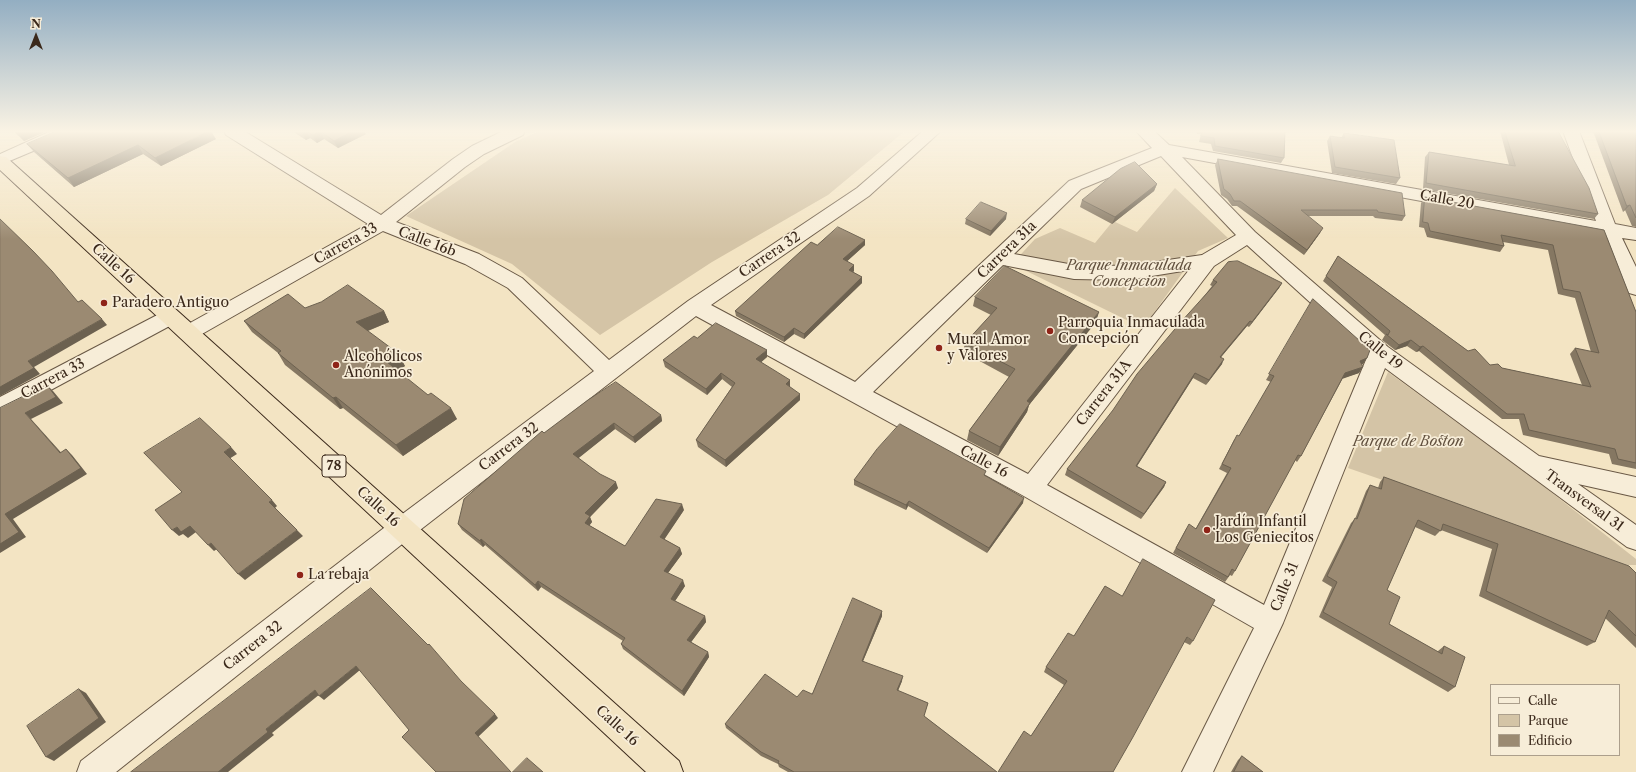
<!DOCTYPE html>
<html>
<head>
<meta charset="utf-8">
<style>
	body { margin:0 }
	#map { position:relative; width:1636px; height:772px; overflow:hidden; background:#f3e4c3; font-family:"Libre Caslon Text",serif }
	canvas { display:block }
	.legend { position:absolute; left:1490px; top:684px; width:130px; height:72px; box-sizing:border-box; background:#f7edd8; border:1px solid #ac9f8c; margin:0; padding:5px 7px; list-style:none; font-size:12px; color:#3b291b }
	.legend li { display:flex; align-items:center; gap:8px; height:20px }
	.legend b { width:20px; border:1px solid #ac9f8c }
	.north { position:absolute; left:16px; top:16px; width:40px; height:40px; -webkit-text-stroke:3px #f7edd8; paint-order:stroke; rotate:0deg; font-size:11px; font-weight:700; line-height:16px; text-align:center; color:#3b291b }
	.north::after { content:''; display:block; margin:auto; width:14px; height:18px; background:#3b291b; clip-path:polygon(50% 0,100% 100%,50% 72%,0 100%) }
</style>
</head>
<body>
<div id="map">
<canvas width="1636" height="772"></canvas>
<ul class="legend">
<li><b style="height:5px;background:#f7edd8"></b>Calle</li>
<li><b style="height:11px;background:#d4c4a6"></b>Parque</li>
<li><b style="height:11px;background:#9b8a72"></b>Edificio</li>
</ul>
<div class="north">N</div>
</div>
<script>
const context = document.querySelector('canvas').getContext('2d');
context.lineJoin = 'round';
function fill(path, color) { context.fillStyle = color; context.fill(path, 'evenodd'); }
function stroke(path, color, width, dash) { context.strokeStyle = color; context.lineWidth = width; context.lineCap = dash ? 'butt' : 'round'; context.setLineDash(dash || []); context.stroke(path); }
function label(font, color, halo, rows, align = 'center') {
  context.font = font + ' "Libre Caslon Text",serif'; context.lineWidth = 3.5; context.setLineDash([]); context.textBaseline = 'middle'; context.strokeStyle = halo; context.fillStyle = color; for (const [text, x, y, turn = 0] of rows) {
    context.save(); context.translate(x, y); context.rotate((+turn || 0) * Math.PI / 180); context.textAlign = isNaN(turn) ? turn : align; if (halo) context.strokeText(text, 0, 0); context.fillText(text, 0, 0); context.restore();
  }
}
const green = new Path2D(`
	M539 131H905L828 195 712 262 600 335 512 264 406 216 515 142Z
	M1175 188 1228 238 1198 251 1143 328 1012 264 1035 239 1060 228 1095 243 1113 221 1137 232Z
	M1388 372 1537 481 1636 559V565H1613L1495 519 1348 468Z`);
const minor = new Path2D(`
	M51 131H73L71 135 0 165V154Z
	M224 131H244L381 215 453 159 472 146 503 131H525L523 135 484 154 465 167 396 222 479 254 522 278 609 360 688 301 857 188 923 131H941L869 196 711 305 855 382 1069 181 1152 148 1136 131H1154L1169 145 1596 221 1563 131H1579L1615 224 1636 228V240L1622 238 1636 267V295L1629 293 1626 288 1601 234 1182 157 1255 232 1388 347 1539 456 1636 477V497L1578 484 1636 525V550L1627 547 1385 368 1283 623 1213 772H1182L1254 628 1022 495 696 316 411 537 116 772H77L81 761 393 521 594 371 508 288 465 264 383 231 195 338 188 341 181 338 178 333 181 328 368 224 226 135ZM1161 156 1236 235 1202 255 1127 266 1074 265 1014 254 1081 189ZM1247 245 1368 355 1264 605 1047 485 1214 266ZM1003 265 1074 279 1127 280 1189 270 1028 474 873 392Z
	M170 310 177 312 180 317 177 322 8 413 0 416V397L163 312Z`);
const trunk = new Path2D(`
	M0 156 6 157 679 761 683 772H646L0 170Z`);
const wall = new Path2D(`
	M13 131H47L24 141Z
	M292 131H364L366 134 338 148 324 139 317 143 310 138 306 140Z
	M1197 131H1285L1284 158 1281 163 1213 151 1211 144 1199 142 1201 134H1197Z
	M1500 131H1558L1598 214 1594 219 1423 189 1425 157 1429 152 1509 165Z
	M1593 131H1636V227L1632 226 1625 210 1623 212Z
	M1344 133 1400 178 1396 184 1332 173 1327 141 1330 136 1341 138Z
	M216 139 161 166 143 154 74 187 34 152 27 144Z
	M1218 159 1405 216 1402 221 1375 218 1373 216H1308L1320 233 1304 255 1237 206H1232L1227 199 1221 195 1215 165Z
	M1157 184 1154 191 1112 224 1080 207 1082 200Z
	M1425 197 1604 230 1636 312V469L1612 464 1609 454 1523 435 1519 419H1502L1419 351 1416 352 1407 346 1395 350 1382 340 1385 335 1323 281 1338 256 1468 351 1490 365 1502 368 1582 385 1570 354 1575 348 1591 352 1575 298 1558 294 1548 250 1503 242 1504 246 1500 252 1427 237 1424 228 1419 227 1421 203Z
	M966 219H1006L990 236 965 224Z
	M817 245H865L847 261 854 271 853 272 862 277V283L804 339 794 334 784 342 736 316 735 311Z
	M1213 280 1282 283 1279 288 1249 327 1247 326 1221 357 1222 364 1206 385 1193 378 1137 466 1166 482 1164 487 1141 519 1065 475 1067 469 1212 286 1210 285Z
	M975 297 1096 322 1029 405 1027 412 998 456 967 440 969 431 1009 377 963 352 965 343 991 315 973 306Z
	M1313 299 1367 358 1363 364H1361L1359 373 1343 378 1301 456 1297 462 1295 460 1235 571 1232 576 1230 575 1225 582 1173 553 1186 529 1196 528 1227 473 1219 469 1234 440 1239 436 1271 382 1266 380Z
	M305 308 384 311 389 322 368 331 405 366 397 371 457 419 403 456 343 408 340 409 285 365 278 353 252 332 244 321Z
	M697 338 767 357 761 362 790 387 800 400 726 467 698 447 696 440 732 387 722 379 707 395 665 367 663 360Z
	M661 415 662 421 635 443 615 429 578 458 618 488 590 517 592 522 589 525 625 546 684 510 664 539 680 548 682 554 668 573 685 586 675 601 705 616 706 622 691 642 708 652 709 657 684 696 623 649 621 644 623 641 541 587 538 591 485 545 483 547 462 530 458 524 544 433Z
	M985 476 1023 503 987 553 908 506 906 510 854 485V480Z
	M1384 477 1636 573V648L1605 618 1595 642 1587 646 1479 596 1492 549 1441 530 1435 536 1415 527 1387 590 1389 624 1438 652V651L1444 646 1455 687 1448 692 1319 617 1332 587 1322 581 1351 523 1355 519 1366 491 1370 485 1378 488 1380 482Z
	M1105 586 1193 641 1190 645 1184 642 1031 736 1064 685 1044 672 1046 667 1074 636Z
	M882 611V616L863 661 902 681 898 691 928 703 924 716 997 772H788L779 767 778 764 761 756 726 728 725 724 797 697 812 694Z
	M1242 756 1263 772H1231L1238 760Z`);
const shadedWall = new Path2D(`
	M21 131H47L24 141 17 133Z
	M209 131H211L216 139 161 166 155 158Z
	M303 131H307L310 138 306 140 302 132Z
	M320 131 324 139 317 143 313 135Z
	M353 131H364L366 134 338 148 334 141Z
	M138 145 143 154 74 187 68 178Z
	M1157 184 1154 191 1112 224 1115 217Z
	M1630 205 1623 212 1627 206Z
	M1007 213 1006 219 990 236 991 231Z
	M1323 228 1320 233 1304 255 1307 250Z
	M865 240V245L843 265V259Z
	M854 265V271L849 276V270Z
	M862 277V283L804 339V334Z
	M1282 283 1279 288 1249 327 1252 322Z
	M384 311 389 322 362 333 356 322Z
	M1099 312 1096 322 1029 405 1027 412 998 456 1000 447 1027 401Z
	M102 319 107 325 34 367 40 374 0 396V387L28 361Z
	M1250 321 1247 326 1217 362 1220 357Z
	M794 328V334L784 342V337Z
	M1411 340 1407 346 1395 350 1399 345Z
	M1423 346 1419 351 1416 352 1420 347Z
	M767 350V357L757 366 756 359Z
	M399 354 405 366 393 373 387 362Z
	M1367 358 1363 364 1356 367 1360 361Z
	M1224 359 1222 364 1206 385 1209 380Z
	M1363 367 1359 373 1342 379 1345 373Z
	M721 373 722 379 707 395 706 389Z
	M1195 373 1193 378 1134 471 1136 466Z
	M790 380V387L786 384Z
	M47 385 53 391 63 403 31 419 66 458 60 453 25 413Z
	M800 394V400L726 467 725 460Z
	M336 397 343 408 340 409 333 398Z
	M451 408 457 419 403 456 396 445Z
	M661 415 662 421 635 443 633 437Z
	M614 423 615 429 575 461 573 454Z
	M231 447 237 454 229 459 224 452Z
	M66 449 72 455 87 474 13 519 26 537 0 553V544L5 514Z
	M616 482 618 488 590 517 592 522 587 529 585 523V513Z
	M1166 482 1164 487 1141 519 1144 514Z
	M1024 498 1023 503 987 553 989 548Z
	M272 500 277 506 275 508 269 502Z
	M909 501 908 506 906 510V505Z
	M682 504 684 510 662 543 660 537Z
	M190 526 196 532 188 538 183 534 179 536 172 530 177 527Z
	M297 530 303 536 245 580 238 574Z
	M481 539 485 545 483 547 480 541Z
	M211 543 217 549 214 551 208 545Z
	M680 548 682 554 665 577 664 571Z
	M683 580 685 586 673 604 671 599Z
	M538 581 541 587 538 591 535 585Z
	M882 611V616L861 666 862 661Z
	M705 616 706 622 689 645 687 640Z
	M708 652 709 657 684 696 682 691Z
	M356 666 360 670 324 700 319 696Z
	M903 676 902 681 896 695 897 690Z
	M79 689 86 693 106 722 54 761 46 757Z
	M315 690 320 694 272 733 274 735 228 772H218L266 729Z
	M495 714 498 718 478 737 475 733Z`);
const building = new Path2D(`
	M57 131H209L155 158 138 145 68 178 27 144Z
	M308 131H353L334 141 320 131 313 135Z
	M1203 131H1285L1284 158 1215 146 1214 138 1201 136Z
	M1505 131H1558L1589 188 1598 214 1426 183 1429 152 1515 166Z
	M1599 131H1636V218L1630 205 1627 206Z
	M1344 133 1394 140 1400 178 1335 167 1330 136 1344 138Z
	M1218 159 1402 193 1405 216 1378 212 1377 210H1301L1323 228 1307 250 1240 201H1234L1230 194 1224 189Z
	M1135 162 1157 184 1115 217 1082 200 1120 169Z
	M1425 197 1604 230 1636 312V463L1618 459 1615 449 1529 430 1524 414H1507L1423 346 1420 347 1411 340 1399 345 1386 334 1388 335 1390 331 1326 276 1338 256 1468 351 1475 349 1490 365 1498 364 1502 368 1591 387 1575 348 1599 353 1580 292 1563 289 1553 245 1501 235 1504 246 1430 231 1428 223 1423 222Z
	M981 202 1007 213 991 231 966 219Z
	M0 219 33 251 52 271 78 302 82 300 102 319 28 361 34 368 0 387Z
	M838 227 865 240 843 259 854 265 849 270 862 277 804 334 794 328 784 337 735 311 811 242 817 245Z
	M1238 261 1282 283 1252 322 1250 321 1220 357 1224 359 1209 380 1195 373 1136 466 1166 482 1144 514 1067 469 1113 410 1137 374 1180 323 1217 282 1213 280 1228 262Z
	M1005 266 1099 312 1027 401 1030 403 1000 447 969 431 1015 369 965 343 997 308 975 297Z
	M348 285 384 311 356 322 399 354 387 362 428 395 431 393 451 408 396 445 336 397 333 398 278 353 281 351 244 321 288 294 305 308 321 302Z
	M1313 299 1370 350 1367 358 1360 361 1363 367 1345 373 1301 456 1298 455 1235 571 1232 569 1228 577 1176 548 1189 524 1196 529 1231 468 1222 464 1237 435 1239 436 1274 376 1269 374Z
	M716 323 767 350 756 359 790 380 786 384 800 394 725 460 696 440 735 383 721 373 706 389 663 360 694 336 697 338Z
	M616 382 661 415 633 437 614 423 573 454 600 474 616 482 585 513 590 516 585 523 625 546 656 499 682 504 660 537 680 548 664 571 683 580 671 599 705 616 687 640 708 652 682 691 621 644 625 638 538 581 535 585 481 539 480 541 458 524 464 499 542 431 544 433 588 400Z
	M47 385 56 397 25 413 60 453 66 449 81 468 5 514 19 532 0 544V408Z
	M200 418 231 447 224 452 272 500 269 502 297 530 238 574 211 543 208 545 190 526 181 532 177 527 172 530 155 510 182 492 144 453Z
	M900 424 986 471 984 475 1024 498 989 548 909 501 906 505 854 480 877 449Z
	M1384 477 1629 566 1636 573V636L1609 610 1595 642 1486 591 1498 544 1443 524 1441 531 1418 520 1387 590 1400 597 1389 624 1442 654 1444 646 1465 657 1455 687 1323 612 1337 582 1327 576 1355 518 1357 519 1370 485 1381 489Z
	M1143 559 1215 600 1193 641 1187 637 1133 737 1113 772H998L1024 731 1031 736 1067 681 1046 667 1068 633 1074 636 1105 586 1122 596Z
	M371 588 428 645 429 644 461 681 495 714 475 733 511 772H436L402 737 409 730 356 666 319 696 315 690 266 729 268 732 218 772H131Z
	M853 598 882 611 862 661 903 676 897 690 928 703 924 716 997 772H794L778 763 779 761 761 752 725 724 765 674 797 697 803 690 812 694Z
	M79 689 99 718 46 757 27 726Z
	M1242 756 1263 772H1234Z
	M527 758 543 772H513Z`);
const markers = [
	[104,303,4,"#8f2418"],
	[1050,331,4,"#8f2418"],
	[939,348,4,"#8f2418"],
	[336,365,4,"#8f2418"],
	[1207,530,4,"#8f2418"],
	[300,575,4,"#8f2418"]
];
const shields = [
	[334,466,24]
];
const shieldNames = [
	["78",334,466]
];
const streetNames = [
	["Calle 20",1447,200,10],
	["Calle 16b",427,242,21],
	["Carrera 33",346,244,-29],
	["Carrera 31a",1007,250,-44],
	["Carrera 32",770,255,-34],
	["Calle 16",113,264,42],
	["Calle 19",1380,351,39],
	["Carrera 33",53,379,-28],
	["Carrera 31A",1104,393,-52],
	["Carrera 32",509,447,-37],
	["Calle 16",984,462,28],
	["Transversal 31",1584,501,36],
	["Calle 16",378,507,42],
	["Calle 31",1285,587,-68],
	["Carrera 32",253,646,-38],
	["Calle 16",617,726,42]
];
const parkNames = [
	["Parque Inmaculada",1129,266],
	["Concepcion",1129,282],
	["Parque de Boston",1408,442]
];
const poiNames = [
	["Paradero Antiguo",112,303],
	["Parroquia Inmaculada",1058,323],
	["Concepción",1058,339],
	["Mural Amor",947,340],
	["y Valores",947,356],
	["Alcohólicos",344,357],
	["Anónimos",344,373],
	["Jardín Infantil",1215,522],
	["Los Geniecitos",1215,538],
	["La rebaja",308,575]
];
fill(green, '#d4c4a6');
stroke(minor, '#695845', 2);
stroke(trunk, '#3b291b', 2);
fill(minor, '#f7edd8');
fill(trunk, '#f3e4c3');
fill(wall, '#857762');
fill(shadedWall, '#6c6150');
fill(building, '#9b8a72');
stroke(building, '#6c6150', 1);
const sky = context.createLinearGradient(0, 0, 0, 239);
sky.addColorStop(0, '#93aec2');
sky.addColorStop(0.55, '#faf3e4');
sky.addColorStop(1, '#faf3e400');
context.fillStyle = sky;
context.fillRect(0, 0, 1636, 239);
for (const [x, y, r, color] of markers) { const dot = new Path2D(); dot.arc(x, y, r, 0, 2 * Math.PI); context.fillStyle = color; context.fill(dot); stroke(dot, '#f7edd8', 1.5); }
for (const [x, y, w] of shields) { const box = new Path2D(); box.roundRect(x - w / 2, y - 11, w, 22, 3); context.fillStyle = '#f7edd8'; context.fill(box); stroke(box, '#3b291b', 1); }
label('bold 13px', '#3b291b', null, shieldNames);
label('14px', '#3b291b', '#f7edd8', streetNames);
label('italic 14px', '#61503e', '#f7edd8', parkNames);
label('14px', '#3b291b', '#f7edd8', poiNames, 'left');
</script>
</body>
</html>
